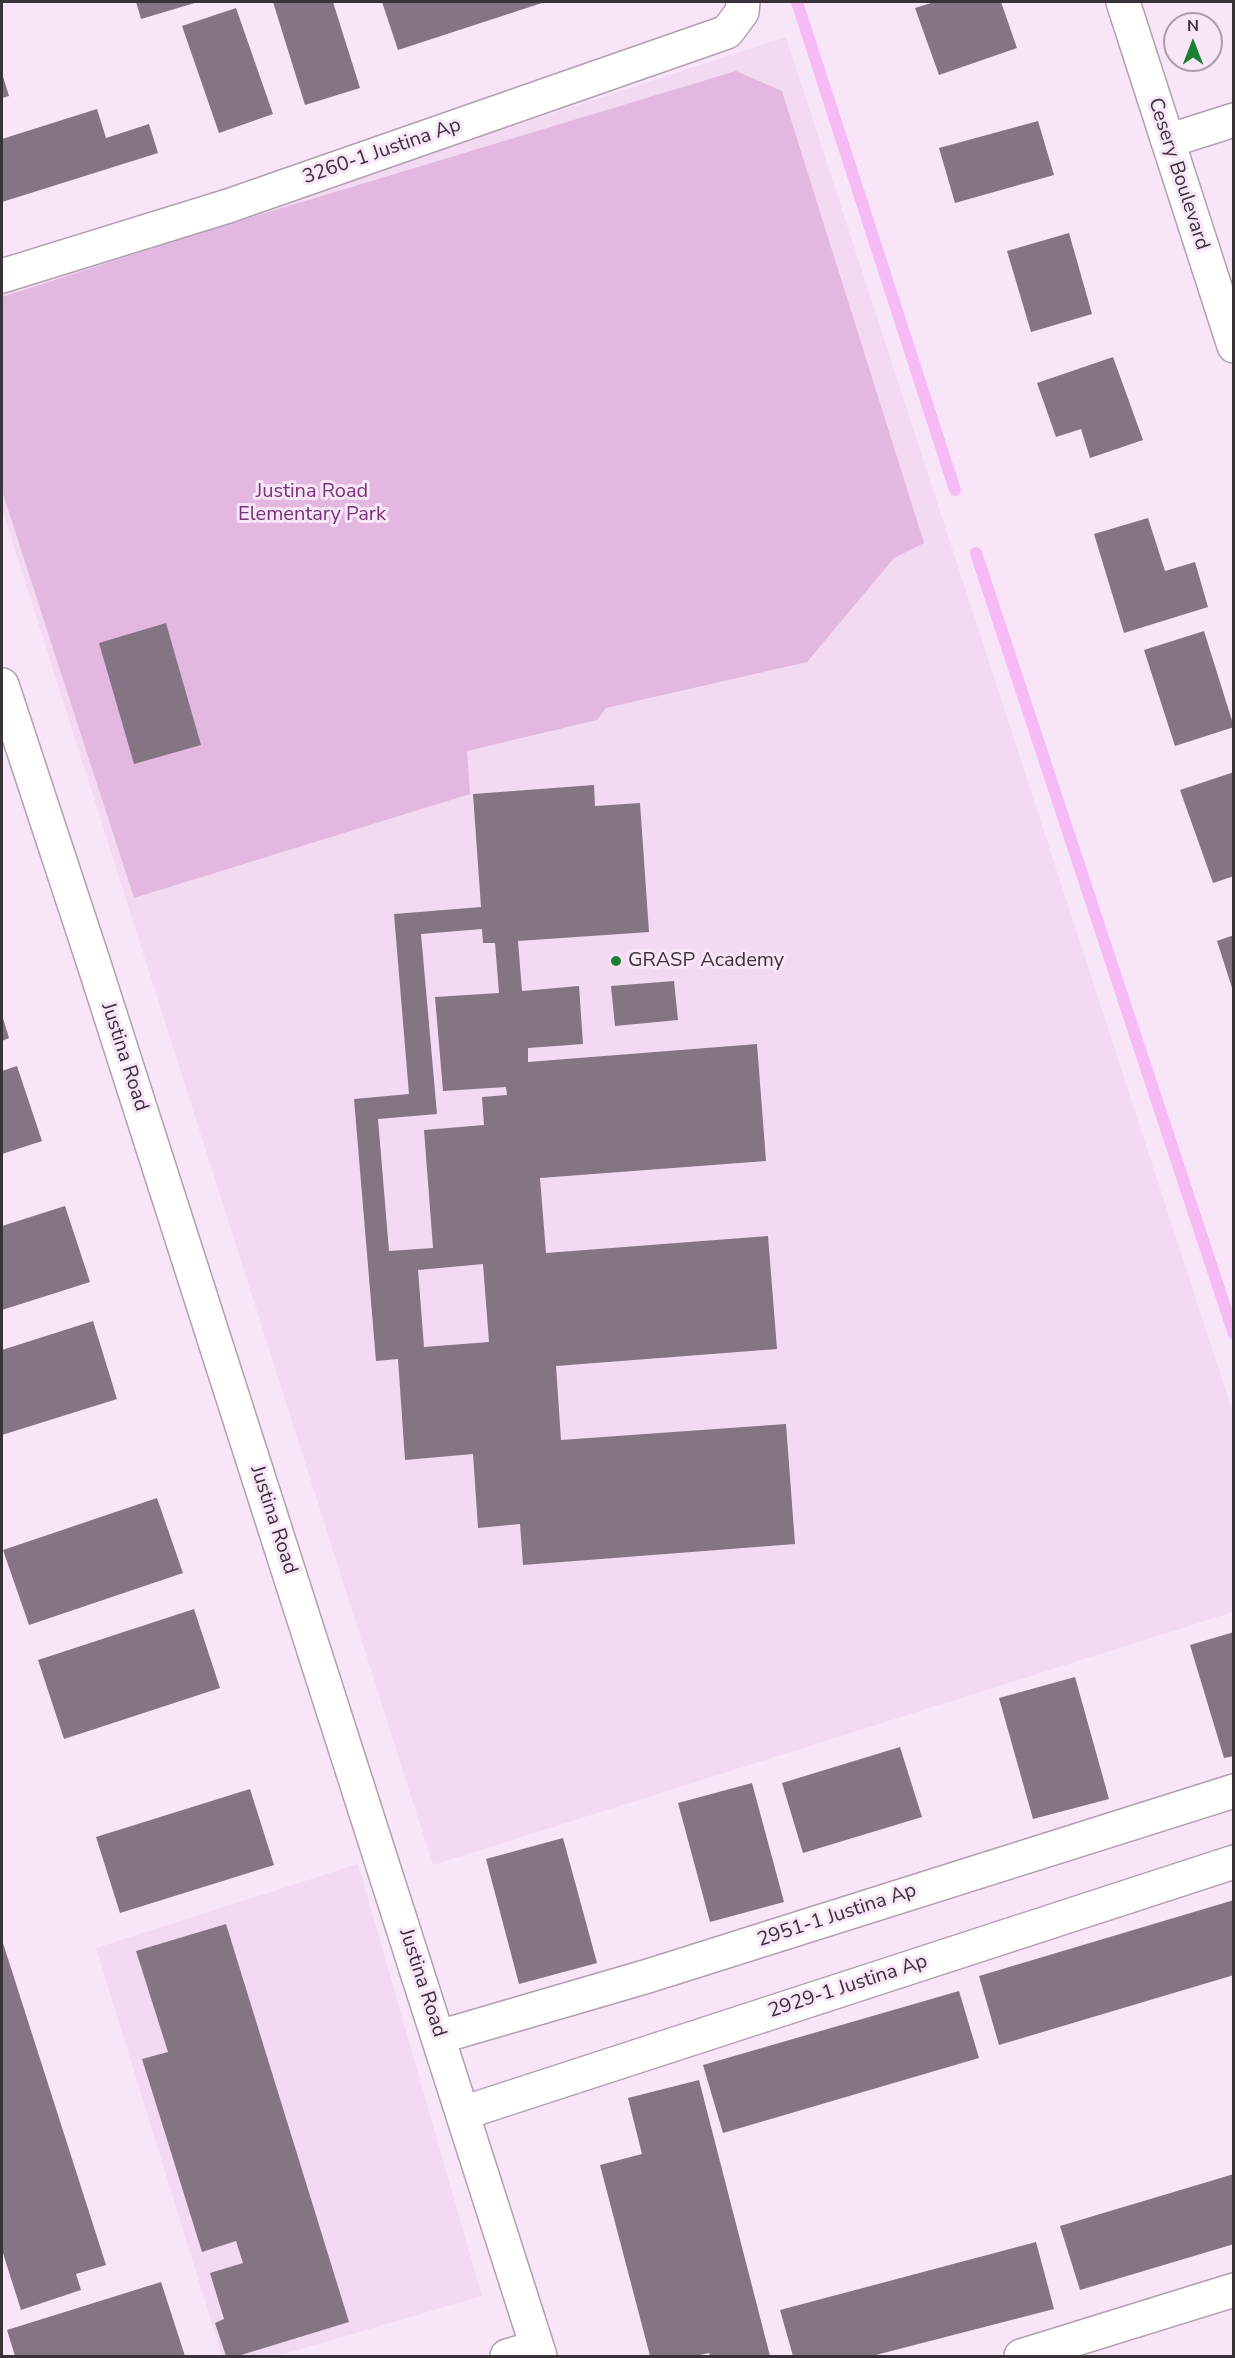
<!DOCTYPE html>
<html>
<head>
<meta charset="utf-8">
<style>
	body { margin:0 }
	#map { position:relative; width:1235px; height:2358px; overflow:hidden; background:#f8e5f7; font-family:"Nunito Sans",sans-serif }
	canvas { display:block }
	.frame { position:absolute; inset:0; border:3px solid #393239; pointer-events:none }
	.north { position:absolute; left:1163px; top:12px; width:60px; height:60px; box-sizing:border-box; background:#f8e5f7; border:2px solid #ac9dab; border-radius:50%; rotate:0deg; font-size:16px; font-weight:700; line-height:24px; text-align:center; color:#393239 }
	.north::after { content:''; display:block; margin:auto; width:21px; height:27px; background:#1b8033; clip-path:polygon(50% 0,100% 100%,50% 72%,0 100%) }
</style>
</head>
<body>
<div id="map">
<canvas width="1235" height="2358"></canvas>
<div class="frame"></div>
<div class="north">N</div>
</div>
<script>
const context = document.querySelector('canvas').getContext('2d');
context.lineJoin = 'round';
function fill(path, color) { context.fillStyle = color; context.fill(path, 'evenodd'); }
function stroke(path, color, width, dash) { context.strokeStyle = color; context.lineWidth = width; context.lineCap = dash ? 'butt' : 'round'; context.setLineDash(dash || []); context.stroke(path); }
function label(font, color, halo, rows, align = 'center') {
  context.font = font + ' "Nunito Sans",sans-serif'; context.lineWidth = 6; context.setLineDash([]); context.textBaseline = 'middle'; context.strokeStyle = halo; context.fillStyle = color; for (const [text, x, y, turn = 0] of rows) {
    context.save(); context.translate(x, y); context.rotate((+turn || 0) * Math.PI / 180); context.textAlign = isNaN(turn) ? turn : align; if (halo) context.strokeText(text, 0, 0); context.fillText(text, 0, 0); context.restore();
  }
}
const built = new Path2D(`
	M786 37 1233 1413V1612L433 1865 2 509V293Z
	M358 1864 482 2296 277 2356H222L96 1948Z`);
const green = new Path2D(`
	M736 71 782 91 924 543 894 558 807 662 606 708 597 720 467 751 470 794 134 898 2 491V297L209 230Z`);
const stream = new Path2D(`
	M797 2 955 490
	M976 553 1234 1334`);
const building = new Path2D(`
	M136 2H198L141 19Z
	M273 2H333L360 88 305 105Z
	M382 2H545L398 50Z
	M934 2H1001L1017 48 939 75 915 8Z
	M236 8 273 114 219 133 182 26Z
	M2 73 9 96 2 98Z
	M97 109 106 138 149 124 158 153 2 202V139Z
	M1038 121 1054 175 955 203 939 148Z
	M1069 233 1092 314 1031 332 1007 251Z
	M1113 357 1143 440 1090 458 1081 429 1056 437 1037 383Z
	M1148 518 1165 571 1195 562 1208 607 1124 633 1094 534Z
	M166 623 201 745 134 764 99 643Z
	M1204 631 1234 727 1175 746 1144 650Z
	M1234 772V876L1213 883 1180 790Z
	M594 785 595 806 640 803 649 932 518 941 522 991 579 986 583 1044 528 1048V1062L757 1044 766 1161 540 1178 546 1253 768 1236 777 1349 556 1366 561 1440 786 1424 795 1544 523 1565 520 1524 478 1528 473 1454 405 1460 398 1359 376 1361 354 1099 409 1094 394 914 481 907 473 794ZM482 929 483 943H495L499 993 435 997 443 1091 506 1087 507 1095 482 1097 484 1125 424 1130 433 1248 389 1251 378 1119 437 1114 421 934ZM483 1264 489 1342 424 1347 418 1270Z
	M1234 935V990L1233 991 1217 941Z
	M674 981 678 1020 615 1026 611 986Z
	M2 1015 9 1038 2 1041Z
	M17 1066 42 1141 2 1154V1071Z
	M65 1206 90 1282 2 1310V1226Z
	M93 1321 117 1399 2 1435V1350Z
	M157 1498 183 1573 29 1625 3 1550Z
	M194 1609 220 1688 64 1739 38 1660Z
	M1234 1632V1756L1224 1758 1190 1645Z
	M1075 1677 1109 1799 1033 1819 999 1698Z
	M900 1747 922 1817 803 1853 782 1783Z
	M752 1783 784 1902 710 1922 678 1803Z
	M250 1789 274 1865 120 1913 96 1837Z
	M563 1838 597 1963 519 1984 486 1859Z
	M1234 1900V1975L999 2045 979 1976Z
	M226 1924 349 2322 238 2356H226L215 2323 224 2319 210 2273 243 2263 236 2241 202 2252 142 2059 168 2052 136 1951Z
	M2 1940 106 2265 76 2274 81 2290 21 2310 2 2250Z
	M959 1991 979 2058 723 2133 703 2065Z
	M699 2080 770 2356H710L709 2353 695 2356H650L600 2165 642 2154 628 2098Z
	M1234 2174V2244L1080 2290 1060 2226Z
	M1036 2242 1054 2309 872 2356H793L780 2310Z
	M161 2282 185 2356H15L7 2330Z`);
const minor = new Path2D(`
	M1168 141 1234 120
	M2 276 228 206 727 32 742 12 743 2
	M2 685 93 961 540 2356
	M439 2037 648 1976 1234 1791
	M463 2113 1234 1862
	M507 2356 537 2347
	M1021 2356 1234 2290`);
const secondary = new Path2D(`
	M1123 2 1234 346`);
const markers = [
	[616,961,6,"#1b8033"]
];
const streetNames = [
	["3260-1 Justina Ap",382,152,-19],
	["Cesery Boulevard",1178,174,72],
	["Justina Road",124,1057,72],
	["Justina Road",273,1520,72],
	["2951-1 Justina Ap",837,1916,-18],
	["Justina Road",422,1983,72],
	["2929-1 Justina Ap",848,1987,-18]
];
const parkNames = [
	["Justina Road",312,492],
	["Elementary Park",312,515]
];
const poiNames = [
	["GRASP Academy",628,961]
];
fill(built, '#f3daf2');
fill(green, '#e2b8e1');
stroke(stream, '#f6baf5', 12);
fill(building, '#857484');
stroke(minor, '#b2a0b1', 36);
stroke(secondary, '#b2a0b1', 36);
stroke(minor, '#fff', 33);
stroke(secondary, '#fff', 33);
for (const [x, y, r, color] of markers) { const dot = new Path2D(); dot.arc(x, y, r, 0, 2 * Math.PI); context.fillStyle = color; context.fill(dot); stroke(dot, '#f8e5f7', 2); }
label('20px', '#393239', '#f8e5f7', streetNames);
label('20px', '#773378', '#f8e5f7', parkNames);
label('20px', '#393239', '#f8e5f7', poiNames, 'left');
</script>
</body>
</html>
